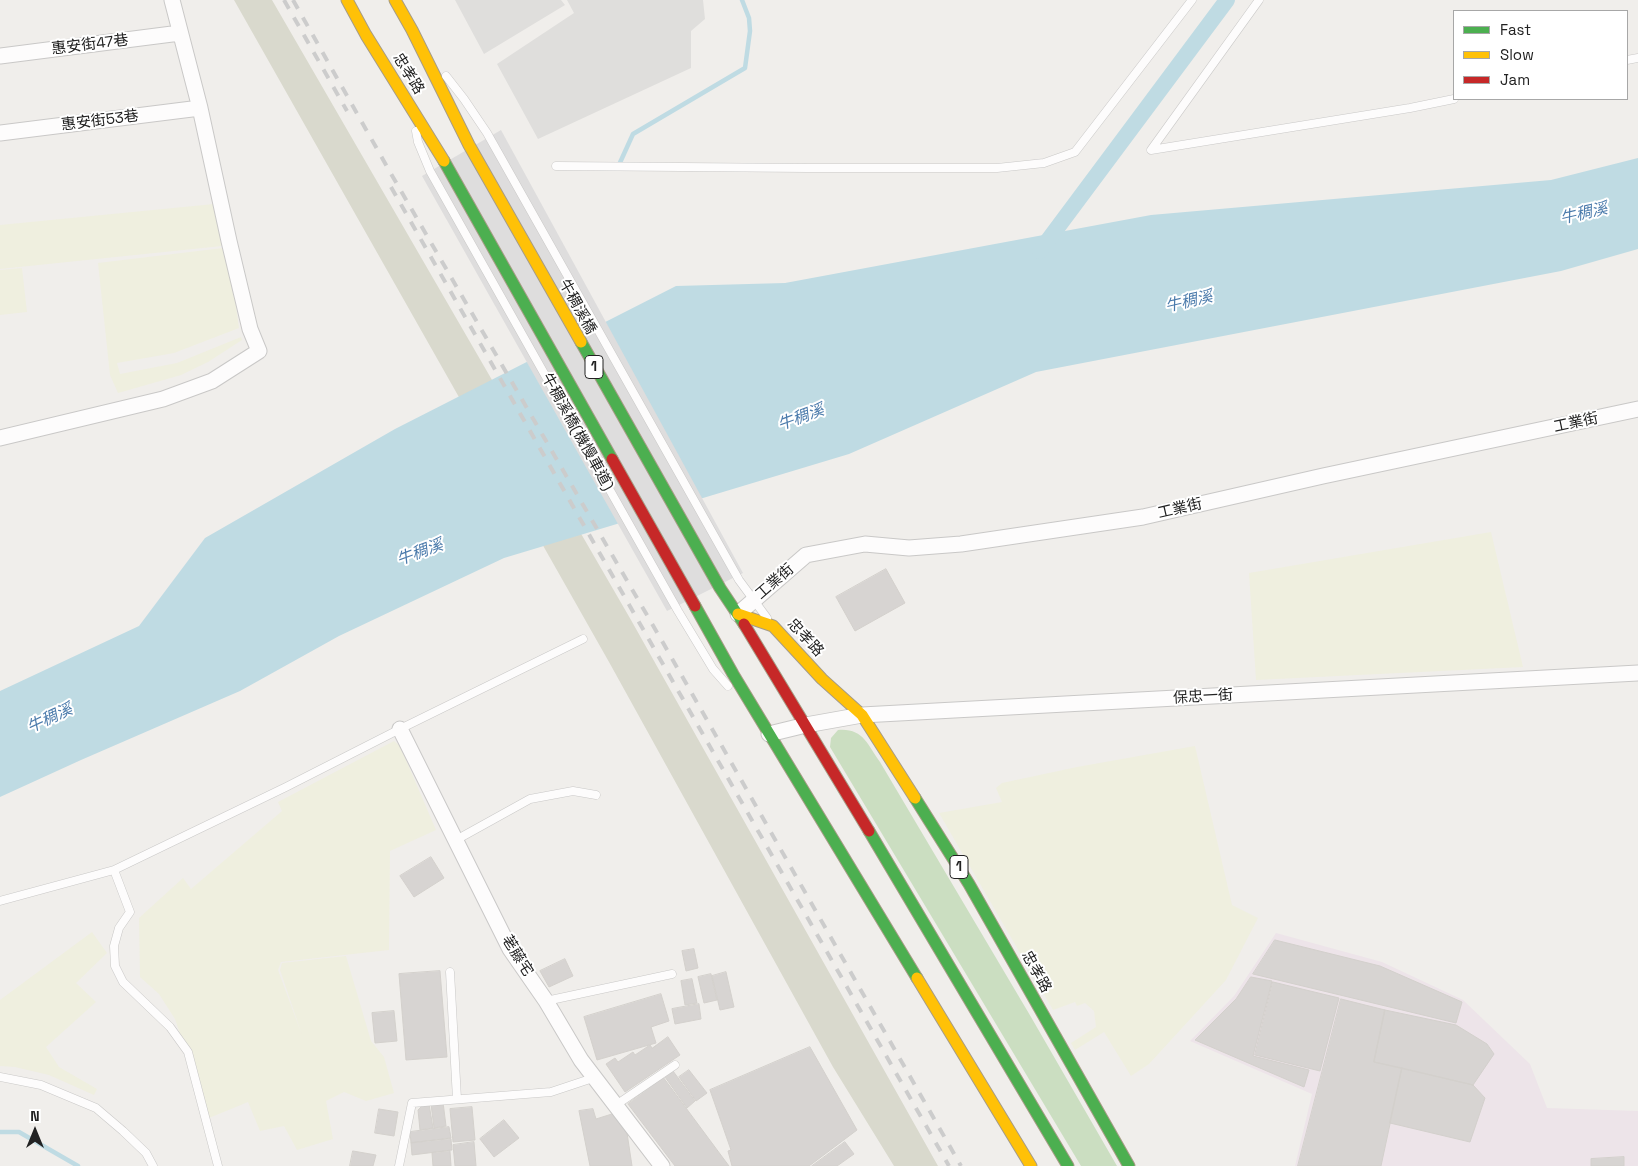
<!DOCTYPE html>
<html>
<head>
<meta charset="utf-8">
<style>
	body { margin:0 }
	#map { position:relative; width:1638px; height:1166px; overflow:hidden; background:#f0eeeb; font-family:"Space Grotesk",sans-serif }
	canvas { display:block }
	.legend { position:absolute; left:1453px; top:10px; width:175px; height:90px; box-sizing:border-box; background:#fff; border:1px solid #a7a7a7; margin:0; padding:6px 9px; list-style:none; font-size:15px; color:#222 }
	.legend li { display:flex; align-items:center; gap:10px; height:25px }
	.legend b { width:25px; border:1px solid #a7a7a7 }
	.north { position:absolute; left:10px; top:1106px; width:50px; height:50px; -webkit-text-stroke:4px #fff; paint-order:stroke; rotate:0deg; font-size:14px; font-weight:700; line-height:20px; text-align:center; color:#222 }
	.north::after { content:''; display:block; margin:auto; width:18px; height:22px; background:#222; clip-path:polygon(50% 0,100% 100%,50% 72%,0 100%) }
</style>
</head>
<body>
<div id="map">
<canvas width="1638" height="1166"></canvas>
<ul class="legend">
<li><b style="height:6px;background:#4caf50"></b>Fast</li>
<li><b style="height:6px;background:#ffc107"></b>Slow</li>
<li><b style="height:6px;background:#c62828"></b>Jam</li>
</ul>
<div class="north">N</div>
</div>
<script>
const context = document.querySelector('canvas').getContext('2d');
context.lineJoin = 'round';
function fill(path, color) { context.fillStyle = color; context.fill(path, 'evenodd'); }
function stroke(path, color, width, dash) { context.strokeStyle = color; context.lineWidth = width; context.lineCap = dash ? 'butt' : 'round'; context.setLineDash(dash || []); context.stroke(path); }
function label(font, color, halo, rows, align = 'center') {
  context.font = font + ' "Space Grotesk","Noto Sans TC",sans-serif'; context.lineWidth = 4; context.setLineDash([]); context.textBaseline = 'middle'; context.strokeStyle = halo; context.fillStyle = color; for (const [text, x, y, turn = 0] of rows) {
    context.save(); context.translate(x, y); context.rotate((+turn || 0) * Math.PI / 180); context.textAlign = isNaN(turn) ? turn : align; if (halo) context.strokeText(text, 0, 0); context.fillText(text, 0, 0); context.restore();
  }
}
const residential = new Path2D(`
	M455 0H561L565 5 484 54Z
	M567 0H703L705 19 691 31V68L538 139 497 64 574 13Z`);
const industrial = new Path2D(`
	M1276 933 1382 962 1463 1000 1530 1064 1547 1108 1638 1111V1166H1295L1312 1094 1190 1041 1234 996Z`);
const construction = new Path2D(`
	M234 0H272L631 620 938 1166H894L833 1067 609 662Z`);
const farmland = new Path2D(`
	M214 204 222 246 0 269V225Z
	M223 248 235 299 239 328 174 353 117 363 120 374 177 363 241 337 242 340 208 362 181 375 118 393 110 375 98 263Z
	M22 268 27 312 0 315V270Z
	M1491 532 1523 667 1256 680 1249 573Z
	M394 741 400 746 436 830 390 851 389 950 281 962 278 970 302 1035 280 970 282 963 346 956 371 1041 384 1057 394 1093 366 1101 344 1092 326 1101 333 1139 297 1150 284 1126 260 1131 248 1102 209 1118 175 1019 159 994 140 977 139 918 183 878 191 889 282 811 278 802Z
	M1195 746 1232 905 1258 918 1226 980 1149 1064 1131 1076 1104 1032 1075 1050 1071 1043 1096 1027 1094 1011 1085 1003 1077 1006 1075 1002 1053 1010 939 813 1002 802 996 788 1002 783 1077 767Z
	M92 932 107 953 76 983 96 1002 46 1047 59 1067 97 1089 94 1095 49 1075 15 1067 0 1066V1000Z`);
const forest = new Path2D(`
	M838 730C863 728 867 744 880 762L1031 1017 1117 1166H1081L830 747 831 738Z`);
const water = new Path2D(`
	M1638 158V249L1561 271 1036 372 849 454 504 558 339 636 240 691 81 760 0 797V691L139 626 205 538 395 429 676 286 785 283 1151 215 1551 180Z`);
const pier = new Path2D(`
	M501 130 743 573 667 611 422 176Z`);
const stream = new Path2D(`
	M618 167 633 134 745 68 750 31 749 18 742 0
	M0 1132H19L78 1166`);
const canal = new Path2D(`
	M1040 251 1227 0`);
const building = new Path2D(`
	M886 569 905 603 855 631 836 597Z
	M431 857 444 878 414 897 400 876Z
	M1275 940 1380 966 1462 1002 1456 1023 1253 974Z
	M694 949 698 968 686 971 682 951Z
	M565 959 573 976 549 987 540 971Z
	M440 971 447 1057 406 1060 399 974Z
	M726 972 734 1007 720 1010 712 976Z
	M711 974 717 1000 704 1003 698 977Z
	M1251 977 1272 981 1253 1056 1309 1070 1304 1087 1195 1040 1236 999Z
	M692 979 697 1003 685 1005 681 981Z
	M1273 982 1339 998 1320 1071 1255 1055Z
	M661 994 669 1021 651 1027 656 1043 597 1060 584 1017Z
	M1341 999 1385 1010 1374 1062 1402 1068 1381 1166H1298Z
	M699 1004 701 1019 675 1024 672 1009Z
	M1385 1010 1456 1025 1487 1044 1494 1054 1473 1085 1374 1062Z
	M394 1011 397 1041 375 1043 372 1013Z
	M668 1037 680 1055 625 1092 606 1064 615 1058 618 1062 633 1052 635 1055 650 1045 652 1048Z
	M810 1047 857 1130 809 1166H732L728 1151 731 1150 710 1090Z
	M1402 1068 1473 1085 1485 1098 1470 1142 1390 1123Z
	M689 1070 707 1093 696 1101 679 1077Z
	M673 1071 695 1101 687 1108 665 1077Z
	M663 1077 729 1166H675L628 1104Z
	M443 1102 446 1126 434 1128 431 1104Z
	M429 1104 433 1128 420 1130 418 1110 423 1105Z
	M472 1107 475 1140 453 1142 450 1109Z
	M379 1109 398 1112 394 1136 375 1133Z
	M593 1109 596 1119 615 1113 627 1133 632 1166H590L579 1111Z
	M504 1120 519 1138 494 1157 480 1139Z
	M449 1127 451 1138 411 1143 410 1132Z
	M451 1139 452 1150 412 1155 411 1143Z
	M474 1142 476 1166H455L453 1145Z
	M845 1142 854 1154 837 1166H812Z
	M353 1151 376 1155 373 1166H350Z
	M450 1151 451 1166H433L432 1153Z
	M1624 1157V1166H1591V1159Z`);
const lane = new Path2D(`
	M1259 0 1151 150 1410 108 1454 99
	M1627 60 1638 58
	M446 76 464 99 487 133 739 580 767 618
	M416 131 418 142 430 171 678 611 713 669 728 686
	M556 166 807 168H997L1044 163 1075 152 1192 0
	M456 840 530 799 573 791 596 795
	M114 870 130 912 119 928 114 946 115 966 123 982 170 1027 188 1052 218 1166
	M0 901 114 870 286 787 400 729 583 639
	M450 972 457 1099
	M546 1001 672 974
	M0 1077 41 1085 96 1108 123 1131 146 1153 153 1166
	M616 1105 675 1065
	M399 1166 412 1103 551 1092 596 1077`);
const street = new Path2D(`
	M0 56 180 33
	M0 133 200 108
	M0 438 163 399 212 381 259 351 250 329 229 241 200 108 172 0
	M738 614 806 555 865 544 909 548 961 544 1143 517 1323 476 1638 409
	M400 729 510 949 546 1001 581 1060 662 1166
	M769 734 806 725 862 715 1638 673`);
const fast = new Path2D(`
	M444 161 612 459
	M581 342 720 588 744 624
	M695 606 733 674 917 978
	M915 798 969 884 1129 1166
	M869 831 1068 1166`);
const slow = new Path2D(`
	M347 0 366 35 444 161
	M395 0 412 30 469 145 581 342
	M738 614 773 626 822 679 862 715 915 798
	M917 978 1031 1166`);
const jam = new Path2D(`
	M612 459 695 606
	M744 624 869 831`);
const rail = new Path2D(`
	M284 0 347 111
	M293 0 390 172 662 641 961 1166
	M391 187 949 1166`);
const shields = [
	[594,367,18],
	[959,867,18]
];
const shieldNames = [
	["1",594,367],
	["1",959,867]
];
const streetNames = [
	["惠安街47巷",90,45,-7],
	["忠孝路",408,74,58],
	["惠安街53巷",100,121,-7],
	["牛稠溪橋",577,307,61],
	["工業街",1576,423,-12],
	["牛稠溪橋(機慢車道)",577,432,61],
	["工業街",1180,509,-13],
	["工業街",775,582,-41],
	["忠孝路",805,638,47],
	["保忠一街",1203,697,-3],
	["荖藤宅",517,956,58],
	["忠孝路",1036,972,61]
];
const waterNames = [
	["牛稠溪",1584,214,-13],
	["牛稠溪",1189,302,-13],
	["牛稠溪",801,418,-20],
	["牛稠溪",420,553,-20],
	["牛稠溪",50,719,-25]
];
fill(residential, '#dfdedc');
fill(industrial, '#ede4e9');
fill(construction, '#d9d9cd');
fill(farmland, '#efefdf');
fill(forest, '#cbdec1');
fill(water, '#bfdbe3');
fill(pier, '#dedddd');
stroke(stream, '#bfdbe3', 4.5);
stroke(canal, '#bfdbe3', 16);
fill(building, '#d7d4d2');
stroke(building, '#d3d0cc', 1);
stroke(lane, '#c9c8c7', 9);
stroke(street, '#c9c8c7', 17);
stroke(fast, '#a79c86', 13);
stroke(slow, '#a79c86', 13);
stroke(jam, '#a79c86', 13);
stroke(lane, '#fdfcfc', 8);
stroke(street, '#fdfcfc', 15);
stroke(fast, '#4caf50', 11);
stroke(slow, '#ffc107', 11);
stroke(jam, '#c62828', 11);
stroke(rail, '#ccc', 4, [10, 10]);
for (const [x, y, w] of shields) { const box = new Path2D(); box.roundRect(x - w / 2, y - 11.5, w, 23, 4); context.fillStyle = '#fff'; context.fill(box); stroke(box, '#222', 1); }
label('bold 14px', '#222', null, shieldNames);
label('15px', '#222', '#fff', streetNames);
label('italic 16px', '#4a7aab', '#fff', waterNames);
</script>
</body>
</html>
